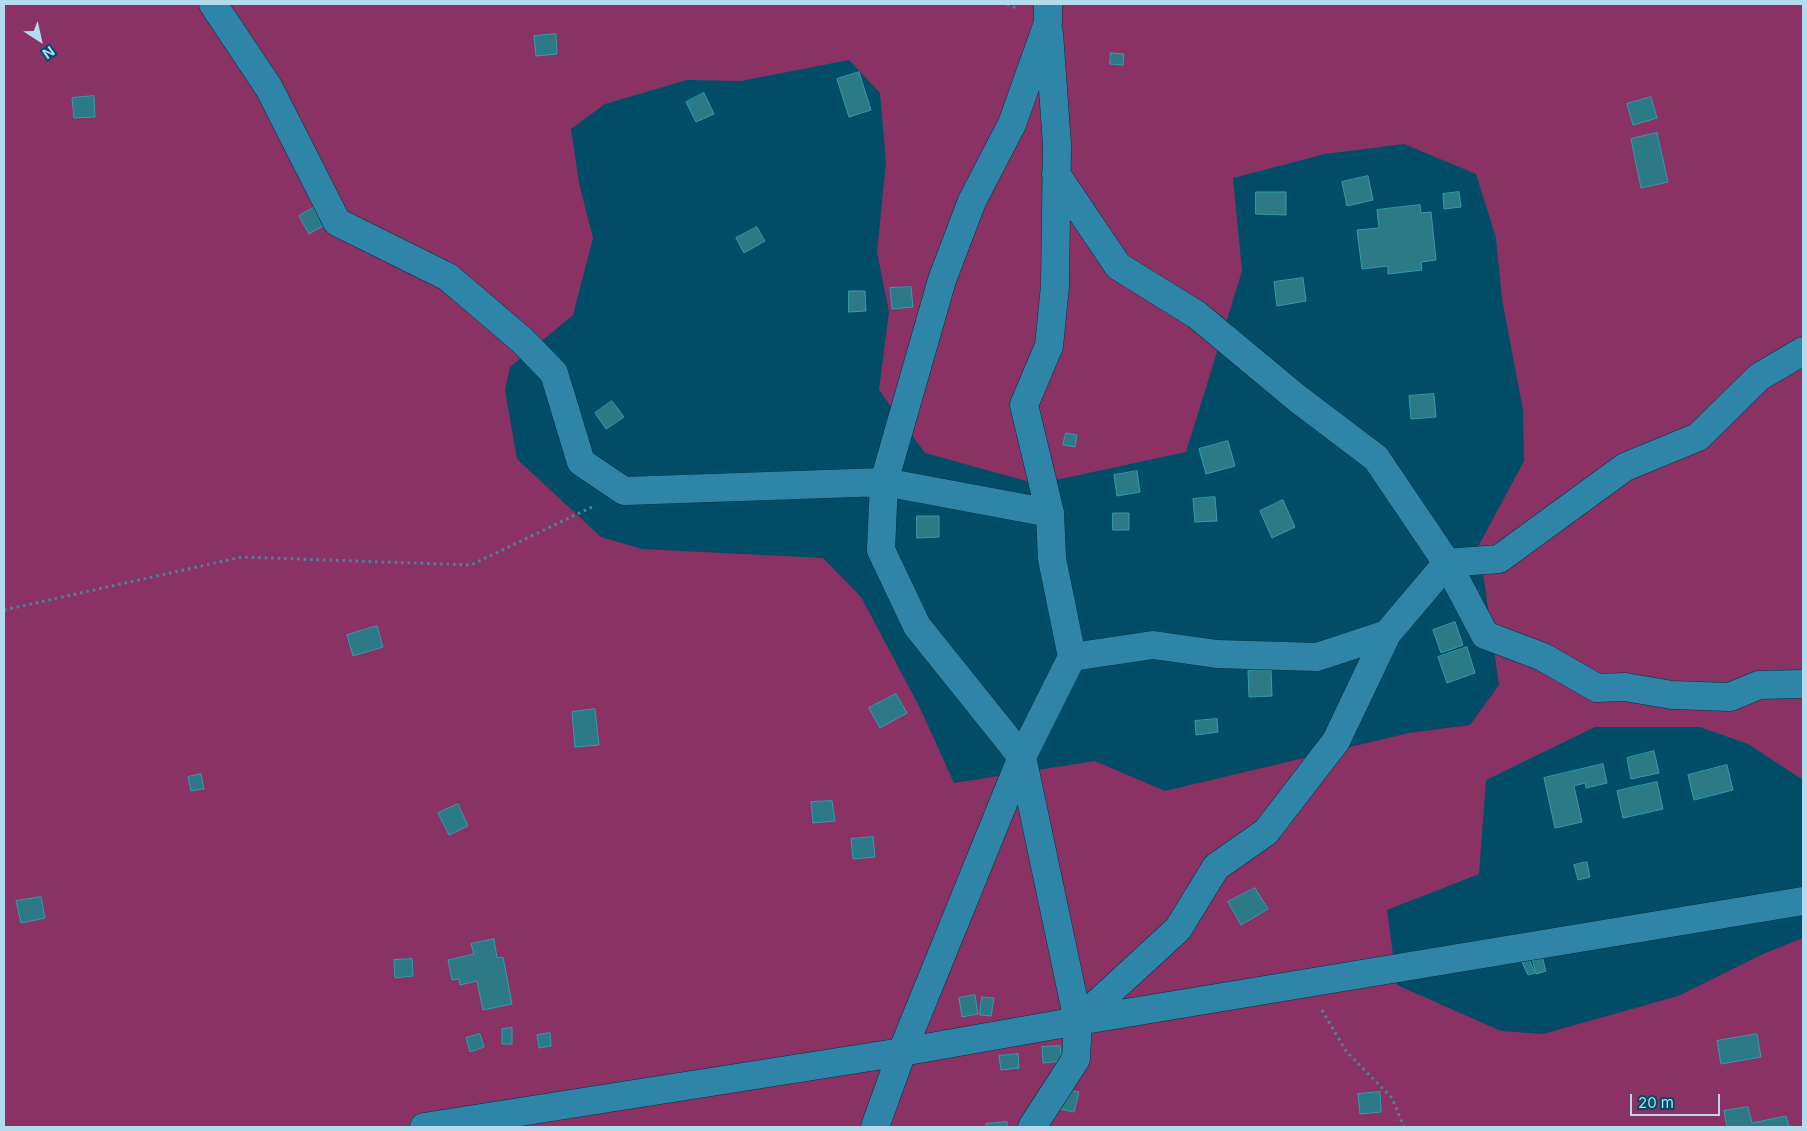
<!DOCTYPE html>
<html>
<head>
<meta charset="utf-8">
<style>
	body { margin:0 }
	#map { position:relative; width:1807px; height:1131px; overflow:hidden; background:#014d67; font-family:Inter,sans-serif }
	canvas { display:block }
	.frame { position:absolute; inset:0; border:5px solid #b3daed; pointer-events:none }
	.north { position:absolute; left:15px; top:15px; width:50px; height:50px; -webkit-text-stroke:4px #014d67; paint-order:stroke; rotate:145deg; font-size:14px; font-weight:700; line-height:20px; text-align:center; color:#b3daed }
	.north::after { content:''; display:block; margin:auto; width:18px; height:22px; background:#b3daed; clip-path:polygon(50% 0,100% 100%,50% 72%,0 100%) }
	.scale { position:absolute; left:1630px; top:1094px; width:90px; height:22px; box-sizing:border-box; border:2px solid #b3daed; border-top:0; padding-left:6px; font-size:15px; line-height:18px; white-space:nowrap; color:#b3daed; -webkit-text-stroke:4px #014d67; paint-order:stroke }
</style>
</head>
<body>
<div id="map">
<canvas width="1807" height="1131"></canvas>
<div class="frame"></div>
<div class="north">N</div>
<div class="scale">20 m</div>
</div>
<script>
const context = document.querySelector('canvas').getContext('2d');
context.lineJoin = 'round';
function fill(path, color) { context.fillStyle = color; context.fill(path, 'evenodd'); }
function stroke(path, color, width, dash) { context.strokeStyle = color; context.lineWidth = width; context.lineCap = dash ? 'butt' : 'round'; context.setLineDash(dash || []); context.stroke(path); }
const green = new Path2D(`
	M4 4H1803V780L1748 744 1700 727H1595L1486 780 1479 874 1387 910 1397 985 1501 1031 1543 1034 1678 996 1763 954 1803 938V1127H4ZM849 60 880 93 886 162 877 252 889 312 879 390 925 453 1037 484 1186 452 1242 271 1233 178 1325 154 1404 144 1476 174 1496 238 1502 299 1523 410 1524 461 1479 545 1499 685 1470 725 1409 733 1165 791 1095 761 954 783 920 708 861 597 823 558 642 549 601 537 517 459 505 390 510 367 573 315 593 238 579 183 571 129 605 104 687 80 741 81Z`);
const building = new Path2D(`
	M556 34 557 54 536 56 534 36Z
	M1111 53 1124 54 1123 65 1110 64Z
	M859 72 871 110 849 117 837 79Z
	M704 93 714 114 696 122 686 102Z
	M94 96 95 117 74 118 72 98Z
	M1651 97 1657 118 1633 125 1627 104Z
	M1657 133 1668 182 1641 188 1631 139Z
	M1368 176 1373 200 1347 206 1342 182Z
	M1256 192H1286V215L1256 214Z
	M1459 192 1461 207 1444 209 1443 194Z
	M318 205 328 223 309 234 299 216Z
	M1420 205 1421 213 1431 212 1436 260 1421 262 1422 270 1388 274V266L1362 269 1357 230 1379 228 1377 210Z
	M757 227 765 241 744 253 736 238Z
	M1303 278 1306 301 1277 306 1274 282Z
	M911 287 913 307 892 309 890 288Z
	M849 291H865L866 311 849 312Z
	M1434 394 1436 417 1411 419 1409 396Z
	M612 401 624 417 606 429 595 413Z
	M1066 433 1077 435 1075 447 1063 445Z
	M1228 441 1235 466 1206 474 1199 449Z
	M1137 471 1140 492 1117 496 1114 475Z
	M1215 497 1217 521 1195 522 1193 499Z
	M1283 500 1295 527 1272 538 1260 511Z
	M1113 513H1129V530H1113Z
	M917 516H939V537L917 538Z
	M1455 622 1463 645 1441 653 1433 630Z
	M377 626 383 647 353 656 347 635Z
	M1467 647 1475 673 1447 683 1438 657Z
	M1271 669 1272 696 1249 697 1248 671Z
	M896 694 907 713 880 728 869 708Z
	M595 709 599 745 575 747 572 712Z
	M1217 719 1218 732 1196 735 1195 721Z
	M1654 751 1659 773 1631 779 1627 758Z
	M1603 764 1607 783 1586 788 1585 783 1574 786 1582 822 1555 828 1544 778Z
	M1727 765 1733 790 1694 800 1688 775Z
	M201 774 204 789 191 791 188 777Z
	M1657 782 1663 809 1623 818 1617 791Z
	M832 801 835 821 813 823 811 802Z
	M458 804 468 826 449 835 438 813Z
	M873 837 875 857 853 859 851 839Z
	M1587 862 1590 877 1578 880 1574 865Z
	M1255 888 1268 909 1241 925 1228 902Z
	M41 897 45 918 21 923 16 901Z
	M494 939 497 958 503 957 512 1004 483 1010 477 981 460 985 459 979 452 980 448 960 474 954 471 944Z
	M1542 956 1546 971 1536 974 1532 958Z
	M412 959 413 976 395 978 394 960Z
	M1529 959 1535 973 1528 975 1522 962Z
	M975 995 978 1014 962 1017 959 998Z
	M982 997 994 998 991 1016 980 1015Z
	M512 1028V1044H502V1029Z
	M550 1033 551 1046 539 1048 537 1035Z
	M480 1034 484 1047 470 1052 466 1038Z
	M1757 1034 1761 1057 1721 1064 1717 1041Z
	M1060 1046 1062 1061 1043 1063 1042 1047Z
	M1018 1054 1019 1068 1001 1070 999 1056Z
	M1065 1089 1079 1092 1074 1112 1060 1109Z
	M1380 1092 1381 1112 1360 1114 1358 1094Z
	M1748 1107 1752 1123 1786 1116 1789 1127H1727L1724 1111Z
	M1007 1122V1127H986V1124Z`);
const path = new Path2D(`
	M1007 4 1018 9
	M4 610 242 557 471 565 594 506
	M1322 1010 1346 1051 1392 1098 1404 1127`);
const minor = new Path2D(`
	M213 4 269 88 337 222 448 277 523 341 554 373 581 462 624 491 884 482 1050 513
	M1056 174 1118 266 1197 315 1298 399 1376 458 1447 563 1485 635 1543 657 1597 688 1625 687 1672 695 1730 697 1759 685 1803 684
	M1072 657 1153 645 1217 654 1317 657 1387 634
	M1078 1021 1178 929 1216 867 1266 832 1336 741 1387 634 1447 563 1499 559 1625 467 1698 437 1759 377 1803 351
	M424 1127 902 1052 1078 1021 1803 901
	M875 1127 902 1052 1022 757 917 626 881 550 884 482 942 280 972 201 1012 124 1048 23V4
	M1032 1127 1076 1059 1078 1021 1022 757 1072 657 1052 559 1050 513 1024 405 1049 346 1055 286 1057 145 1049 33`);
fill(green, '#8b3264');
fill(building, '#2b7a86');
stroke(building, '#339dad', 1);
stroke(minor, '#003143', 29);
stroke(path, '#48859c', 3, [2.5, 4]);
stroke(minor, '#2f85a8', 28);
</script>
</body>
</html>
